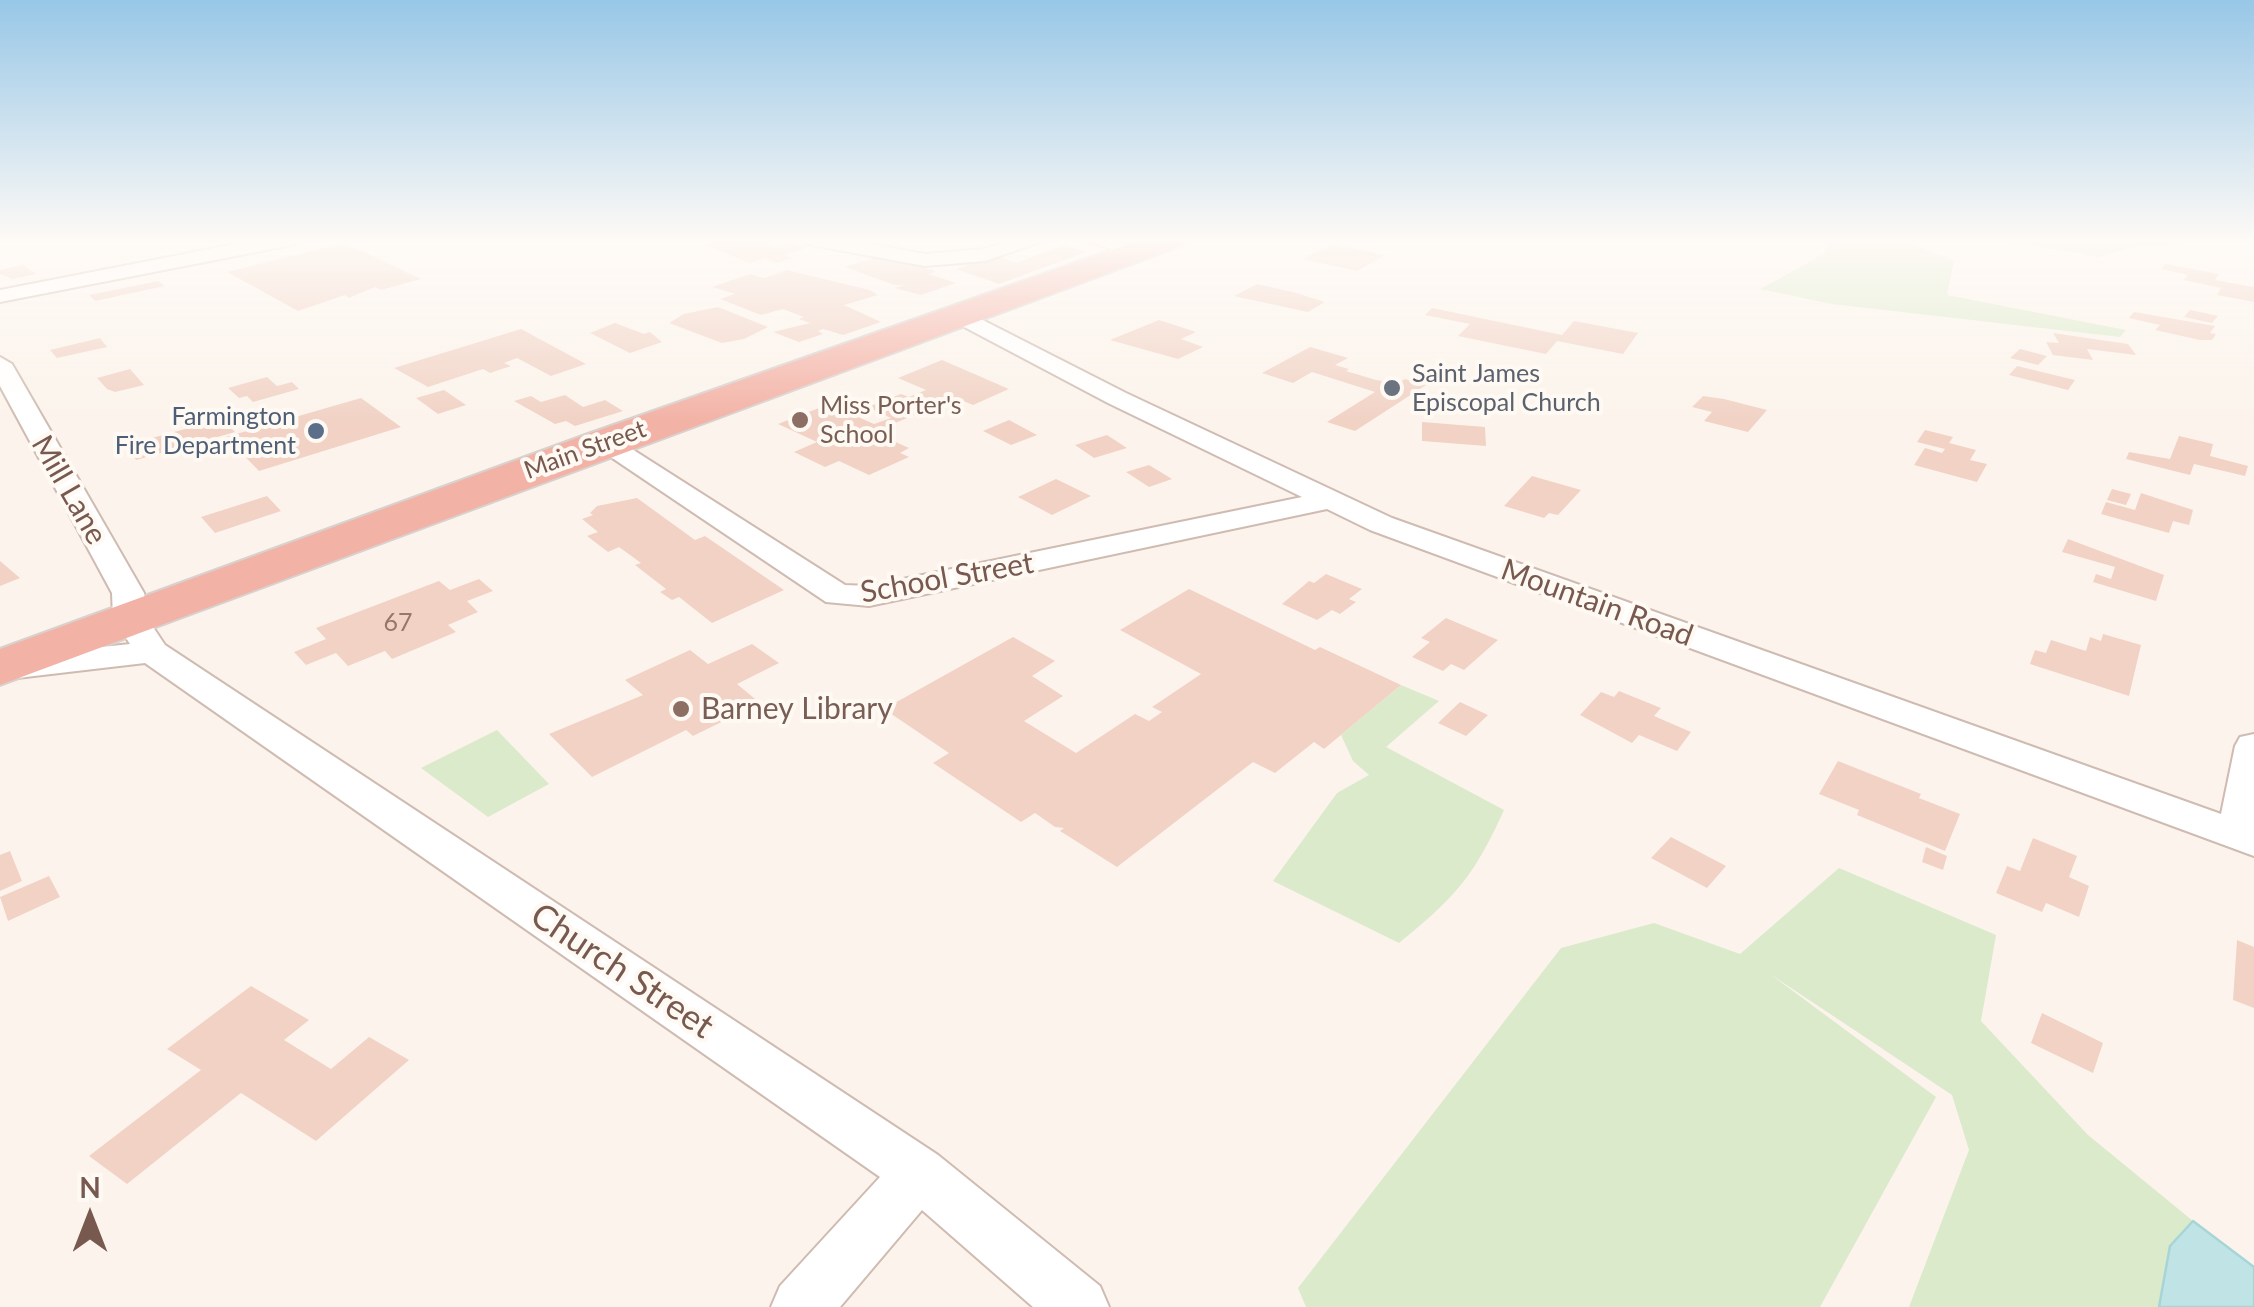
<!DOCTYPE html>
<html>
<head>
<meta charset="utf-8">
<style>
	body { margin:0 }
	#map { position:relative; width:2254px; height:1307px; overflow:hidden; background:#fcf4ec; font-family:Lato,sans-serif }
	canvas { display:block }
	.north { position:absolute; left:40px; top:1167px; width:100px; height:100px; -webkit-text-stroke:8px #fef9f3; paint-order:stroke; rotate:0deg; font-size:28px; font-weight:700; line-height:40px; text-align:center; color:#78594f }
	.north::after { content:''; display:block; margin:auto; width:35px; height:45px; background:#78594f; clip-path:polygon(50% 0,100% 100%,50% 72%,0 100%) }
</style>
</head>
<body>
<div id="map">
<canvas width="2254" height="1307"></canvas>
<div class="north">N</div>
</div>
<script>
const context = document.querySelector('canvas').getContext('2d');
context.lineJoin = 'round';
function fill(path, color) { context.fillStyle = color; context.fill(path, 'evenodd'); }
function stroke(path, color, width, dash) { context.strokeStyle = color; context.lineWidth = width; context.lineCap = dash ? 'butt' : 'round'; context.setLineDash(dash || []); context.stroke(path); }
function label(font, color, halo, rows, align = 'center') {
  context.font = font + ' Lato,sans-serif'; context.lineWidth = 8; context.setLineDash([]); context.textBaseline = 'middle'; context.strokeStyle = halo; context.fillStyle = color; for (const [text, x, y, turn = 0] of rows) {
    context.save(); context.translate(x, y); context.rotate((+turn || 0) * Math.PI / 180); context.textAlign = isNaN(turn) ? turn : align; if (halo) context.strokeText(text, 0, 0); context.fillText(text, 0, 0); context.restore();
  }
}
const green = new Path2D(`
	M1830 239H1912L1909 243 1954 261 1947 295 2126 330 2120 337 1832 304 1760 289 1824 254Z
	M1998 239H2176L2180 244 2134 247 2099 257Z
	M1401 685 1439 701 1386 747 1504 810C1474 876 1456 897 1399 943L1273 881 1337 793 1369 775 1353 761 1341 735Z
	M497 730 549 784 488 817 421 768Z
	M1839 868 1996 935 1981 1021 2088 1135 2193 1221 2170 1246 2159 1307H1909L1969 1150 1952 1095 1770 974 1936 1097 1820 1307H1306L1298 1288 1561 948 1654 923 1740 954Z`);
const water = new Path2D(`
	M2193 1221 2254 1267V1307H2159L2170 1246Z`);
const building = new Path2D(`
	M732 239H761L777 247 791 242 807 248 784 255 793 258 777 263 765 258 750 263 705 245Z
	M345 243 421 279 381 290 375 287 349 298 345 295 298 311 227 272Z
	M1332 244 1385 255 1357 271 1303 259Z
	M1064 245 1086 252 999 284 956 269 996 256 1017 263Z
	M880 256 936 271 929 274 956 283 921 295 894 288 905 285H894L845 267Z
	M2165 264 2219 274 2215 280 2254 287V302L2217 295 2221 288 2183 280 2188 275 2161 269Z
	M23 265 36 274 13 279 0 274V270Z
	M787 270 870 290 878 295 844 305 881 322 843 335 823 329 818 331 823 334 799 342 773 332 810 323 799 319 804 317 783 309 761 315 720 299 735 294 712 287 750 274 764 278Z
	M158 281 165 286 95 301 89 295Z
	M1257 284 1293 292 1325 302 1308 312 1234 296Z
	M718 307 768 327 744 339 722 343 669 323 684 314Z
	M1432 308 1562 335 1574 321 1638 333 1623 354 1557 341 1546 354 1458 336 1470 324 1425 315Z
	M2190 310 2218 316 2212 323 2184 317Z
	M2134 312 2215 326 2210 333 2216 334 2212 340H2200L2155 330 2160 325 2129 318Z
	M1159 320 1196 332 1181 339 1203 347 1178 359 1110 340Z
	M615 323 644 334 650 332 662 342 630 353 590 333Z
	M521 329 586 364 551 376 517 358 504 363 511 366 490 373 483 369 428 387 394 368Z
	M2053 333 2128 344 2136 355 2087 349 2093 360 2053 355 2046 342 2059 343Z
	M100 338 107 347 57 358 50 350Z
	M1310 347 1348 358 1335 365 1349 369 1346 371 1376 380 1398 383 1405 379 1426 385 1355 431 1327 422 1375 392 1312 372 1293 383 1262 373Z
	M2020 349 2047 356 2038 365 2010 358Z
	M942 360 1009 389 973 405 956 398 873 432 909 448 900 453 909 457 869 475 839 461 825 467 794 452 817 442 778 424 819 408 831 413 840 409 874 424 891 418 868 407 901 394 909 397 926 390 898 378Z
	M2017 366 2075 380 2068 390 2009 375Z
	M130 369 144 385 115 392 107 389 97 378Z
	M267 377 277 386 292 382 299 389 253 402 247 396 239 398 228 388Z
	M444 390 466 405 438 414 416 398Z
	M565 395 583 407 605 400 623 411 575 426 566 421 555 424 514 401 531 396 541 402Z
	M1703 396 1724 399 1767 410 1748 432 1704 421 1712 412 1692 407Z
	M361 398 401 427 259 471 226 437Z
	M222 419 235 432 136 460 126 445Z
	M1009 420 1037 435 1011 445 983 431Z
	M1422 422 1485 427 1486 446 1422 441Z
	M1925 430 1953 437 1949 443 1976 450 1970 460 1987 464 1977 482 1914 465 1925 448 1942 453 1945 449 1917 442Z
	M1107 435 1127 448 1094 458 1075 445Z
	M2179 436 2213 444 2210 456 2248 466 2245 476 2194 464 2190 475 2126 459 2129 452 2170 459Z
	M1149 465 1172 479 1149 487 1126 472Z
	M1532 476 1581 490 1558 515 1549 513 1544 518 1504 506Z
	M1056 479 1091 496 1052 515 1018 497Z
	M2112 489 2131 494 2126 505 2107 500Z
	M2141 493 2193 510 2189 525 2173 521 2169 533 2101 514 2106 502 2135 510Z
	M267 496 281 511 215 533 201 517Z
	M637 498 695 540 705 536 784 590 712 623 679 597 672 600 660 592 666 589 635 565 641 563 619 547 608 552 587 536 598 532 582 519 593 515 590 513 597 506Z
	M2068 539 2164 575 2156 601 2093 582 2096 574 2111 579 2115 567 2062 552Z
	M0 561 20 578 0 586Z
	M1326 574 1362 589 1349 599 1356 602 1340 614 1332 610 1317 620 1282 604 1309 581 1314 583Z
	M479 579 493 591 467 601 478 612 448 625 456 632 392 659 385 651 348 666 336 653 306 665 294 652 326 639 316 628 439 581 450 590Z
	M1189 589 1315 650 1320 647 1401 685 1324 749 1314 742 1275 773 1253 762 1117 867 1060 831 1064 828 1055 827 1035 813 1021 822 933 763 949 753 884 709 1013 637 1055 661 1032 676 1063 696 1024 721 1076 753 1135 714 1149 721 1162 712 1152 707 1201 674 1120 630Z
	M1446 618 1498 640 1464 670 1451 664 1443 671 1412 657 1430 642 1421 638Z
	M2103 634 2141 645 2129 696 2030 664 2035 650 2046 653 2051 640 2086 651 2090 637 2101 641Z
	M752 644 779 663 737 684 760 703 693 736 686 730 592 777 549 734 643 695 625 680 690 650 708 664Z
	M1619 691 1661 708 1654 716 1691 732 1677 751 1639 735 1632 743 1580 715 1601 692 1614 697Z
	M1460 702 1488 715 1466 736 1438 723Z
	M1838 761 1921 794 1919 798 1960 814 1945 851 1857 815 1859 810 1819 794Z
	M1671 837 1726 866 1707 888 1651 858Z
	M2033 838 2077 856 2069 877 2089 886 2079 917 2046 903 2042 912 1996 893 2007 866 2020 871Z
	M1926 847 1947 856 1943 870 1922 862Z
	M10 851 22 881 0 891V855Z
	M49 876 60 897 8 921 0 897Z
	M2237 940 2254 947V1008L2233 1000Z
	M251 986 309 1020 284 1040 331 1069 369 1037 409 1060 316 1141 241 1093 127 1184 89 1156 201 1070 167 1049Z
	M2042 1013 2103 1043 2093 1073 2031 1043Z`);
const street = new Path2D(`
	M261 239H301L292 245 0 302V290Z
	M802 239H844L925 254 984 249 1018 239H1049L985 261 925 266 811 245Z
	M1082 239H1113L1148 252 1138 258Z
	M961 309 1126 393 1392 518 2221 814 2235 746 2240 737 2254 734V856L1370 530 1327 509 869 606 826 602 590 443 603 435 613 437 845 585 869 586 1302 497 1108 403 953 321 950 316Z
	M0 357 12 364 144 593 147 618 165 645 938 1155 1100 1286 1109 1307H1033L922 1210 840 1307H771L780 1286 880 1177 145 663 0 680V658L130 644 113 618 112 593 0 386Z`);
const highway = new Path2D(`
	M1143 239H1187L1183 245 0 685V649L588 434Z`);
const markers = [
	[1392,388,10,"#6b7280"],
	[800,420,10,"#8d6e63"],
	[316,431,10,"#5c6f8a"],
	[681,709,10,"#8d6e63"]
];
const farWorshipnames = [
	["Saint James",1412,374],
	["Episcopal Church",1412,403]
];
const farEducationnames = [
	["Miss Porter's",820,406],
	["School",820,435]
];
const farServicenames = [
	["Farmington",296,417],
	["Fire Department",296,446]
];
const farStreetnames = [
	["Main Street",585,450,-20]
];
const numberNames = [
	["67",398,623]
];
const streetNames = [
	["Mill Lane",69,490,60],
	["School Street",947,578,-10],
	["Mountain Road",1597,603,20]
];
const educationNames = [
	["Barney Library",701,709]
];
const nearStreetnames = [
	["Church Street",622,971,34]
];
fill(green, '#daeaca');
fill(water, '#c0e4e6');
stroke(water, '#a7d5d7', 2.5);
fill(building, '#f1d2c5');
stroke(street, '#cfbbb1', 4);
stroke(highway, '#d9d1ce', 4);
fill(street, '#fff');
fill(highway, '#f3b2a6');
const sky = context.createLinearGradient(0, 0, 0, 422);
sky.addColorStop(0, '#98c7e7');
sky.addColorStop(0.57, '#fefaf6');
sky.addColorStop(1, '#fefaf600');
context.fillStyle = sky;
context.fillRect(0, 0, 2254, 422);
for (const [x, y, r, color] of markers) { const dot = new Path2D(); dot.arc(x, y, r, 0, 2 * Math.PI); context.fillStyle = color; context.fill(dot); stroke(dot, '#fef9f3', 4); }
label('25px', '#5b616d', '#fef9f3', farWorshipnames, 'left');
label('25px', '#785e54', '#fef9f3', farEducationnames, 'left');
label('25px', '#4e5e75', '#fef9f3', farServicenames, 'right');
label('25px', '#78594f', '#fef9f3', farStreetnames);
label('25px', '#96776c', null, numberNames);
label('30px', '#78594f', '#fef9f3', streetNames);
label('30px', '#785e54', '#fef9f3', educationNames, 'left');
label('35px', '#78594f', '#fef9f3', nearStreetnames);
</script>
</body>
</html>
